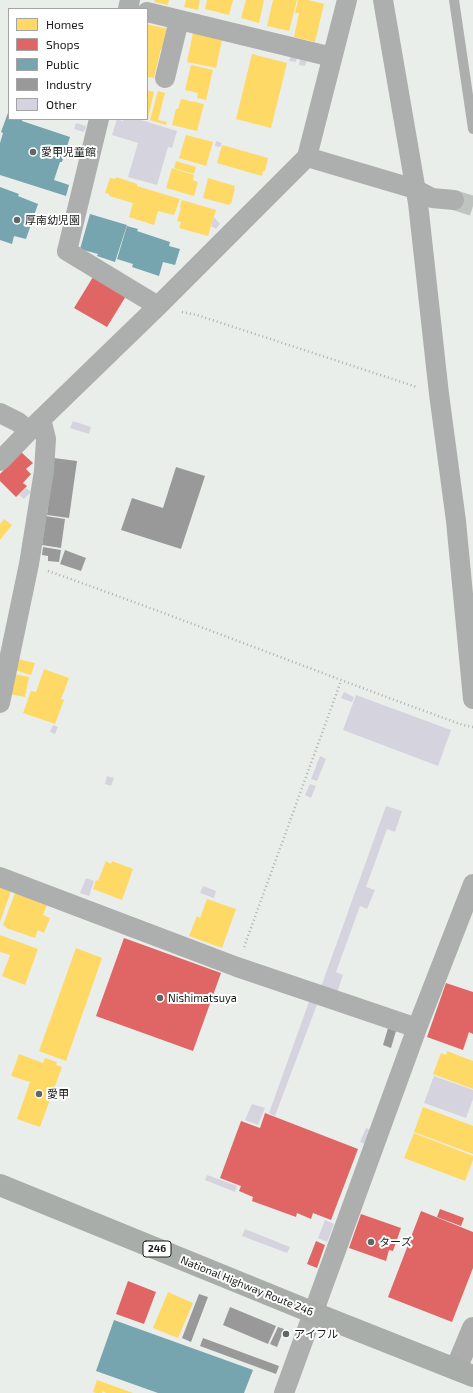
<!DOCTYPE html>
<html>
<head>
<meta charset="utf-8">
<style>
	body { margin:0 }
	#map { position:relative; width:473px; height:1393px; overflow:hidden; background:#e9eeeb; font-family:"Exo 2",sans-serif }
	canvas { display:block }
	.legend { position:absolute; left:8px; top:8px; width:140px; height:112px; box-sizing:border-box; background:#fff; border:1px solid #a3a5a4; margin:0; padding:5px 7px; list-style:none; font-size:12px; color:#1a1d1b }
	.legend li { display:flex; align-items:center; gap:8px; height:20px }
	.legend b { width:20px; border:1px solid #a3a5a4 }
</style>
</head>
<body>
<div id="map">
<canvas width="473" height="1393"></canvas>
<ul class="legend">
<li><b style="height:11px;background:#ffd966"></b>Homes</li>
<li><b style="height:11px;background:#e06666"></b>Shops</li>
<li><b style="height:11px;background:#76a5af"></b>Public</li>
<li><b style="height:11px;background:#999"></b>Industry</li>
<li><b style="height:11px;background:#d5d4de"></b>Other</li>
</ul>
</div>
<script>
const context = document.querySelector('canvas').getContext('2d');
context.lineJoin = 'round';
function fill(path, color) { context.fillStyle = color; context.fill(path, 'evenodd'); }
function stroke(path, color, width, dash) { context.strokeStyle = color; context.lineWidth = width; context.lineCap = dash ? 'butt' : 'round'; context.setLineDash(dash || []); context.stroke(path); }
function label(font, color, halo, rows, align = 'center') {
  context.font = font + ' "Exo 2","Noto Sans JP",sans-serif'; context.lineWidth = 4; context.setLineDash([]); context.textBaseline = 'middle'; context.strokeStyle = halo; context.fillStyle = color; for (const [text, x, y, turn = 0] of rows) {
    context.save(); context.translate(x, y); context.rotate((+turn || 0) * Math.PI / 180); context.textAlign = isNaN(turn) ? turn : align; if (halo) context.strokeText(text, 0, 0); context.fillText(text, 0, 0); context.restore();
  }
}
const homes = new Path2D(`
	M155 0H169L168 5 154 2Z
	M186 0H200L198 10 184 7Z
	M207 0H233L229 15 205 9Z
	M246 0H264L259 23 241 18Z
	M273 0H297L289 31 267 26Z
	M298 0H308L324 4 315 42 294 37 299 13H295Z
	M147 24 168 29 165 51 161 49 154 78 147 77Z
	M193 33 222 40 216 68 187 62Z
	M252 54 287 63 271 128 236 119Z
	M191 65 213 70 206 100 197 98 198 93 185 90Z
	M147 90 154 92 148 118H147Z
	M158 91 165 93 158 120 167 122 166 125 150 120Z
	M181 99 204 104 197 131 172 125 176 109H178Z
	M186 135 213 142 206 166 179 158Z
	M222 145 268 158 265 171H263L262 176 217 163Z
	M176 161 196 167 194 174 174 168Z
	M172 168 194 175 193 180 198 182 194 196 166 188Z
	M116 177 137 184V186L180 199 174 215 158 211 154 225 129 217 133 203 109 196V194L105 193 110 178 115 179Z
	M208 178 235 186 234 189H235L231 204 230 203 229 205 203 198Z
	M182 200 216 210 208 236 179 228 181 222 177 221 181 208 180 207Z
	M4 519 12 525 0 540V524Z
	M18 659 35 663 31 675 15 670Z
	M44 669 69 678 61 699 64 700 55 724 23 713 31 691 36 692Z
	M14 674 29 677 25 697 10 694Z
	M106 861 111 864 112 861 133 869 122 900 93 889 96 880 98 881Z
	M0 884 12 888 0 922Z
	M15 893 47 905 43 915 50 918 44 933 38 930 35 938 6 928V927L3 925Z
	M207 899 236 909 222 948 189 936 197 916 200 918Z
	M0 935 38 949 25 985 2 976 10 955 0 952Z
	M76 948 102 958 66 1061 39 1051Z
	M447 1051 473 1061V1089L433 1074 441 1053 446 1055Z
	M19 1054 43 1063 45 1058 57 1062 56 1065 62 1067 40 1127 17 1119 30 1082 11 1076Z
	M423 1107 473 1126V1154L414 1132Z
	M414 1133 473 1156V1160L465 1181 404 1158Z
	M168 1292 193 1303 178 1338 153 1328Z
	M97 1380 133 1393H106L103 1391 102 1393H96L93 1392Z`);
const shops = new Path2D(`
	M93 277 126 296 107 327 74 308Z
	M21 452 33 463 26 469 31 474 23 483 27 486 16 497 0 481V474Z
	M124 938 221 973 193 1051 96 1016Z
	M446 983 473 992V1034L469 1032 463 1050 427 1037Z
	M265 1113 358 1149 331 1220 313 1213 311 1219 297 1213 296 1217 252 1201 253 1197 239 1191 241 1186 220 1178 241 1121 260 1128Z
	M440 1209 464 1218 461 1226 437 1217Z
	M421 1211 473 1232V1268L452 1322 388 1297Z
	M361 1214 401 1228 393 1251 389 1250 386 1261 349 1248Z
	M316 1241 325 1245 317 1268 307 1264Z
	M128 1281 156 1292 144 1324 116 1314Z`);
const public = new Path2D(`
	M9 110V119H22V121L70 137 62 162H60L54 180 69 185 66 196 0 175V143L3 133 1 132Z
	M0 187 19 194 18 196 38 204 26 239 14 236 12 244 0 240Z
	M90 214 127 225 115 262 97 256 98 254 80 249Z
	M127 226 138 229 137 231 170 242 169 246 180 249 175 265 163 262 159 276 132 267 133 264 117 259Z
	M114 1320 253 1370 244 1393H158L96 1371Z`);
const industry = new Path2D(`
	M54 458 77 461 69 518 47 515Z
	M176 467 205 476 181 549 121 530 132 498 163 508Z
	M46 516 65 519 61 548 42 545Z
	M43 547 61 550 59 562 48 561V556L42 555Z
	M65 550 86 558 81 571 60 564Z
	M388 1028 396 1031 391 1048 383 1045Z
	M199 1294 208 1297 191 1342 182 1338Z
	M230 1307 276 1326 268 1344 223 1325Z
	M278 1327 284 1329 277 1347 270 1344Z
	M203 1338 279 1366 276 1374 200 1346Z`);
const building = new Path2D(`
	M291 55 297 57 296 62 289 61Z
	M300 58 307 60 305 66 299 65Z
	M117 119 123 121V119H138L177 131 172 148 168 147 157 185 128 177 138 143 112 135Z
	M76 123 86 126 84 132 74 129Z
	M216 141 222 143 220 147 215 146Z
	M214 217 220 224 216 229 211 226Z
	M73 421 91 427 89 434 70 428Z
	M26 488 31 492 24 499 19 495Z
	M344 692 354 697 352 702 341 698Z
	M356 695 451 730 438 766 343 730Z
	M53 725 58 727 55 734 50 732Z
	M320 756 326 759 317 781 311 779Z
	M107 776 114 778 111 786 105 784Z
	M310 784 316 786 311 798 305 795Z
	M386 806 402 811 395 832 387 829 366 887 375 890 367 909 360 906 336 972 343 975 337 993 321 987Z
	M86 878 94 881 89 896 80 893Z
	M203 886 216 891 214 898 200 893Z
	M310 999 318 1002 275 1116 269 1113Z
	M434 1076 473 1090V1099L466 1118 424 1103Z
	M252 1104 265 1108 258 1125 245 1120Z
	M366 1128 371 1130 365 1144 360 1142Z
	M207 1175 237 1186 235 1192 205 1180Z
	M325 1220 334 1224 327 1242 318 1238Z
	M245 1229 290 1247 287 1253 242 1236Z`);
const streetTunnel = new Path2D(`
	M454 200 473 206`);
const path = new Path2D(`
	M182 312 197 315 417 387
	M48 571C187 620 324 675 463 725L473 727
	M244 947 341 681`);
const lane = new Path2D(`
	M454 0 473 129`);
const street = new Path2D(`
	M383 0 418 203 439 394 456 521 473 699
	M128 9 130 0
	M147 12 332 57
	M165 78 179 20
	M99 119 67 251 158 306
	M307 157 415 189 432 198 454 200
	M0 413 18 422 29 431
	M0 461 29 431 158 306 307 157 347 0
	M0 703 29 564 44 471 46 439 41 419
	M0 877 237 967 417 1028
	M284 1393 417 1028 473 884`);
const secondary = new Path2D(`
	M456 1369 473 1328`);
const highway = new Path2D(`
	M0 1185 314 1313 473 1376`);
const markers = [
	[33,152,4,"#626664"],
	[17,220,4,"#626664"],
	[160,998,4,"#626664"],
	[39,1094,4,"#626664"],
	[371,1242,4,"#626664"],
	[286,1334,4,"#626664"]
];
const shields = [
	[157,1249,28]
];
const shieldNames = [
	["246",157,1249]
];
const poiNames = [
	["愛甲児童館",41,152],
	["厚南幼児園",25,220],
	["Nishimatsuya",168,998],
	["愛甲",47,1094],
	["ターズ",379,1242],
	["アイフル",294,1334]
];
const streetNames = [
	["National Highway Route 246",247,1286,22]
];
fill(homes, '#ffd966');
fill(shops, '#e06666');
fill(public, '#76a5af');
fill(industry, '#999');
fill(building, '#d5d4de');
stroke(streetTunnel, '#c0c4c1', 20, [20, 10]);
stroke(path, '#aeb1af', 2.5, [1, 3]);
stroke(lane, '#adafae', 10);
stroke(street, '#adafae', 20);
stroke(secondary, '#acadac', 22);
stroke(highway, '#a9adaa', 22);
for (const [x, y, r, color] of markers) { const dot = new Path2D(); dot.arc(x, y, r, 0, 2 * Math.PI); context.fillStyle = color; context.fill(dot); stroke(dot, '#fff', 1.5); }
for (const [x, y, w] of shields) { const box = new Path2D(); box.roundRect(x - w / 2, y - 8, w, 16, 3); context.fillStyle = '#fff'; context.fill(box); stroke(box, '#1a1d1b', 1); }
label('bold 10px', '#1a1d1b', null, shieldNames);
label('11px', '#1a1d1b', '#fff', poiNames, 'left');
label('11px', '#1a1d1b', '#fff', streetNames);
</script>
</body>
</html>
